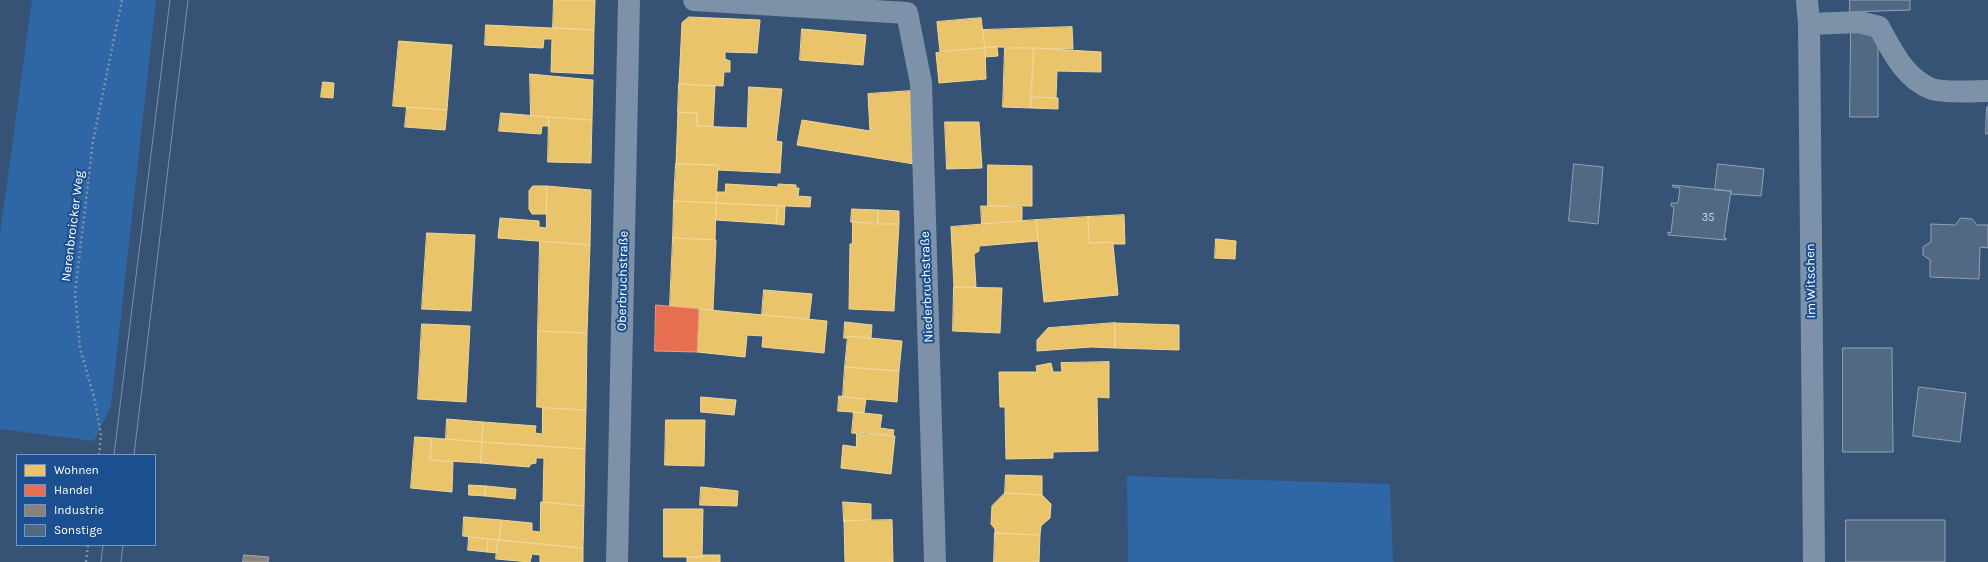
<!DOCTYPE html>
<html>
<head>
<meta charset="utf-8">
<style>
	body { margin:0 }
	#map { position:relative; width:1988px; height:562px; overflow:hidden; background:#365274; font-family:Karla,sans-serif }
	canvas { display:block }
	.legend { position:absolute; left:16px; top:454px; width:140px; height:92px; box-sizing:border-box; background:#1b4f8f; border:1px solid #7695bc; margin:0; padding:5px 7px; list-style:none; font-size:12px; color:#fff }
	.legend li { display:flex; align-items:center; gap:8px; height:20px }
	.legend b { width:20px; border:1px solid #7695bc }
</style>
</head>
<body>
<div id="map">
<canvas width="1988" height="562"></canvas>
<ul class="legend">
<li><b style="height:11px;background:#e9c46a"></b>Wohnen</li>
<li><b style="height:11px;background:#e76f51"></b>Handel</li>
<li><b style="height:11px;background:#8a817c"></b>Industrie</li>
<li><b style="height:11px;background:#526984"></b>Sonstige</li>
</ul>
</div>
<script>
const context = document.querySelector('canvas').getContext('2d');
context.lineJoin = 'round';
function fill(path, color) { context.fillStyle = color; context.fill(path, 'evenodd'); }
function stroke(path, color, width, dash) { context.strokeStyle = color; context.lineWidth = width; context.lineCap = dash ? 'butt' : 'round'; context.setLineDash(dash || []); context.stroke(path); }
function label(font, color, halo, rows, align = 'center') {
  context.font = font + ' Karla,sans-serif'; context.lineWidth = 4; context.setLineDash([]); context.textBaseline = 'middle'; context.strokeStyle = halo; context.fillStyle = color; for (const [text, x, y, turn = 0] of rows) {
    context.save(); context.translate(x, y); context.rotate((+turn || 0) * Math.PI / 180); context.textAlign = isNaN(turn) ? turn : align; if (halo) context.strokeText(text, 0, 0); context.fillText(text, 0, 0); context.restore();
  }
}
const green = new Path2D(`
	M32 0H156L111 406 94 441 0 429V234Z
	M1127 476 1390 484 1393 562H1128Z`);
const homes = new Path2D(`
	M554 0H595L594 30 553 28Z
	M689 17 760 20 757 53 725 52V59L730 61V72H724L723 86 679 84 682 23Z
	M981 18 985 48 940 52 937 22Z
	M486 25 594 30 593 74 551 72 552 39H544L543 48 485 45Z
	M1072 27 1073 49 997 47 985 48 982 30Z
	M802 29 866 35 863 65 800 60Z
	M399 41 452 45 447 110 393 106Z
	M997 47 998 56 985 57V48Z
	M985 48 986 79 939 83 936 53Z
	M1005 48H1034L1031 108 1003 107Z
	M1034 48 1101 52V72L1057 71 1056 98 1031 97Z
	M530 74 593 80 592 120 531 116Z
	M323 82 334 83 333 98 321 97Z
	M679 84 715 86 713 126H697V113L678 112Z
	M749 87 782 89 776 141 782 142 780 173 718 170V165L676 164 678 112 697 113V126L747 128Z
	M911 91 914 164 797 145 802 120 870 131 868 94Z
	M1031 97 1058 98V109L1031 108Z
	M407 107 447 110 445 130 405 127Z
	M501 113 549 117V126H542L541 134 499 131Z
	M549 117 592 120 591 163 548 162Z
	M945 122H979L982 168 947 169Z
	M676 164 718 165 716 203 674 201Z
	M988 165 1032 166V206H988Z
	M726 184 778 187V184L796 185V188H799L798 196 811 197 810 207 716 203 717 192H725Z
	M533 186H547L546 214H532L529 209V191Z
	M547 186 591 190 590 245 498 238 500 218 539 221V227L546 228Z
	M674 201 716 203 715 240 673 238Z
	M716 203 778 206 776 224 716 220Z
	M778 206H785L784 225 776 224Z
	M981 206 1022 207V221L982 224Z
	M852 209 878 210V224L851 222Z
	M878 210 899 211V224H878Z
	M1124 215 1125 244H1112V242L1089 243 1088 217Z
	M1088 217 1089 243 1112 242 1113 244 1118 295 1044 302 1036 220Z
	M1036 220 1038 241 979 246V251L974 254 976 287H954L951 227Z
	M853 222 899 224 894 311 849 309 850 244H852Z
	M427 233 475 235 471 311 422 309Z
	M673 238 716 240 713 310 670 306Z
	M1216 239 1236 241 1235 259 1215 258Z
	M540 241 590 245 587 333 538 331Z
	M954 287 1002 288 1000 333 953 331Z
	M764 290 812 294 809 319 762 315Z
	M699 309 827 321 824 353 762 347 763 336 747 335 745 357 697 352Z
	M845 322 872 325 871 338 848 336V338H844Z
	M1115 323 1179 325V350L1115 348Z
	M1115 323V348L1091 347 1037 351V340L1048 328Z
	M422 324 470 326 466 402 418 399Z
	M538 331 587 333 586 410 537 407Z
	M848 336 902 341 899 371 845 367Z
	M1109 362V398L1097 397 1098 451 1053 452V458L1006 459 1005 407H1000L999 372H1037L1036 366 1051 363 1053 372H1062L1061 363Z
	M845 367 899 371 897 402 843 397Z
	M839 396 866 399 864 413 838 411Z
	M701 397 736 400 734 415 701 412Z
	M543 408 586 410 585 449 482 442 483 422 536 426 535 433 542 434Z
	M854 412 882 415 880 428 894 430 893 436 852 433Z
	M447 419 483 422 482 442 446 439Z
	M666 420H705L704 466 665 465Z
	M857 432 895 436 891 474 841 468 843 445 856 447Z
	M415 437 432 438 430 460 453 462 452 492 411 488Z
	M432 438 482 442 481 463 430 460Z
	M482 442 585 449 584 506 543 502 544 458H536V463L531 464 529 467 481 463Z
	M1006 475 1042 476V495L1005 493Z
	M469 485 486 486 485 496 469 495Z
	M486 486 516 489 515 499 485 496Z
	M701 487 738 491 737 506 700 505Z
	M1005 493 1042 495 1051 504 1050 518 1041 526 1040 535 995 533V529L991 524 992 506Z
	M541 502 584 506 583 548 499 540 501 520 532 523V531L540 532Z
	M843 502 871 504V520L844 521Z
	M664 509H703L702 557H664Z
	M464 517 501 520 499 540 463 536Z
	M892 520 893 562H845L844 521Z
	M995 533 1040 535 1039 562H994Z
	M469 537 488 539 487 552 468 550Z
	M488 539 498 540 497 553 487 552Z
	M498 540 583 548V562H540V555L532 554 530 562 496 559Z
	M702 555H720V562H687V557H702Z`);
const shops = new Path2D(`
	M656 305 699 309 697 352 655 351Z`);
const industry = new Path2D(`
	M244 555 269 557 268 562H243Z`);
const building = new Path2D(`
	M1850 0H1910V10L1850 12Z
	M1851 32H1878V117H1850Z
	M1987 107H1988V134H1986Z
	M1574 164 1603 167 1598 224 1569 221Z
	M1718 164 1764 169 1761 196 1731 194V191L1715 190Z
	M1673 185 1731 191 1724 238H1726V240L1668 235V232L1671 233 1674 207 1671 206V203H1678L1680 188 1673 187Z
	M1961 218 1972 219 1977 225H1988V248L1980 247 1979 279 1930 277V260L1923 255V247L1931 242V224L1955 225Z
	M1843 348H1892L1893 452H1843Z
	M1919 387 1966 393 1960 442 1913 436Z
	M1846 520H1945V562H1846Z`);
const path = new Path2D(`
	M99 455 101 435 94 397 80 348 75 293 93 141 122 0
	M86 562 88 545`);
const minor = new Path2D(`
	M694 0 907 13 921 83 935 562
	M1807 0 1809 24 1814 562
	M1809 24 1859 22 1879 27C1892 51 1905 79 1932 89 1943 93 1975 91 1988 91
	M617 562 629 0`);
const tram = new Path2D(`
	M114 455 170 0
	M134 455 188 0
	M101 562 103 545
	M121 562 123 545`);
const numberNames = [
	["35",1708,218]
];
const streetNames = [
	["Nerenbroicker Weg",73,226,-83],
	["Oberbruchstraße",623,281,-89],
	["Im Witschen",1811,281,-91],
	["Niederbruchstraße",927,287,-92]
];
fill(green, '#2f66a5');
fill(homes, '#e9c46a');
stroke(homes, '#f0d697', 1);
fill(shops, '#e76f51');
stroke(shops, '#ee9a85', 1);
fill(industry, '#8a817c');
stroke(industry, '#ada7a3', 1);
fill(building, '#526984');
stroke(building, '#92a2b6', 1);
stroke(path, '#7d92a8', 2.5, [2, 3]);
stroke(minor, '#7d92a8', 22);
stroke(tram, '#7e92a7', 1);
label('11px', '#d4dae0', null, numberNames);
label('13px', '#fff', '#1b4f8f', streetNames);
</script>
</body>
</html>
